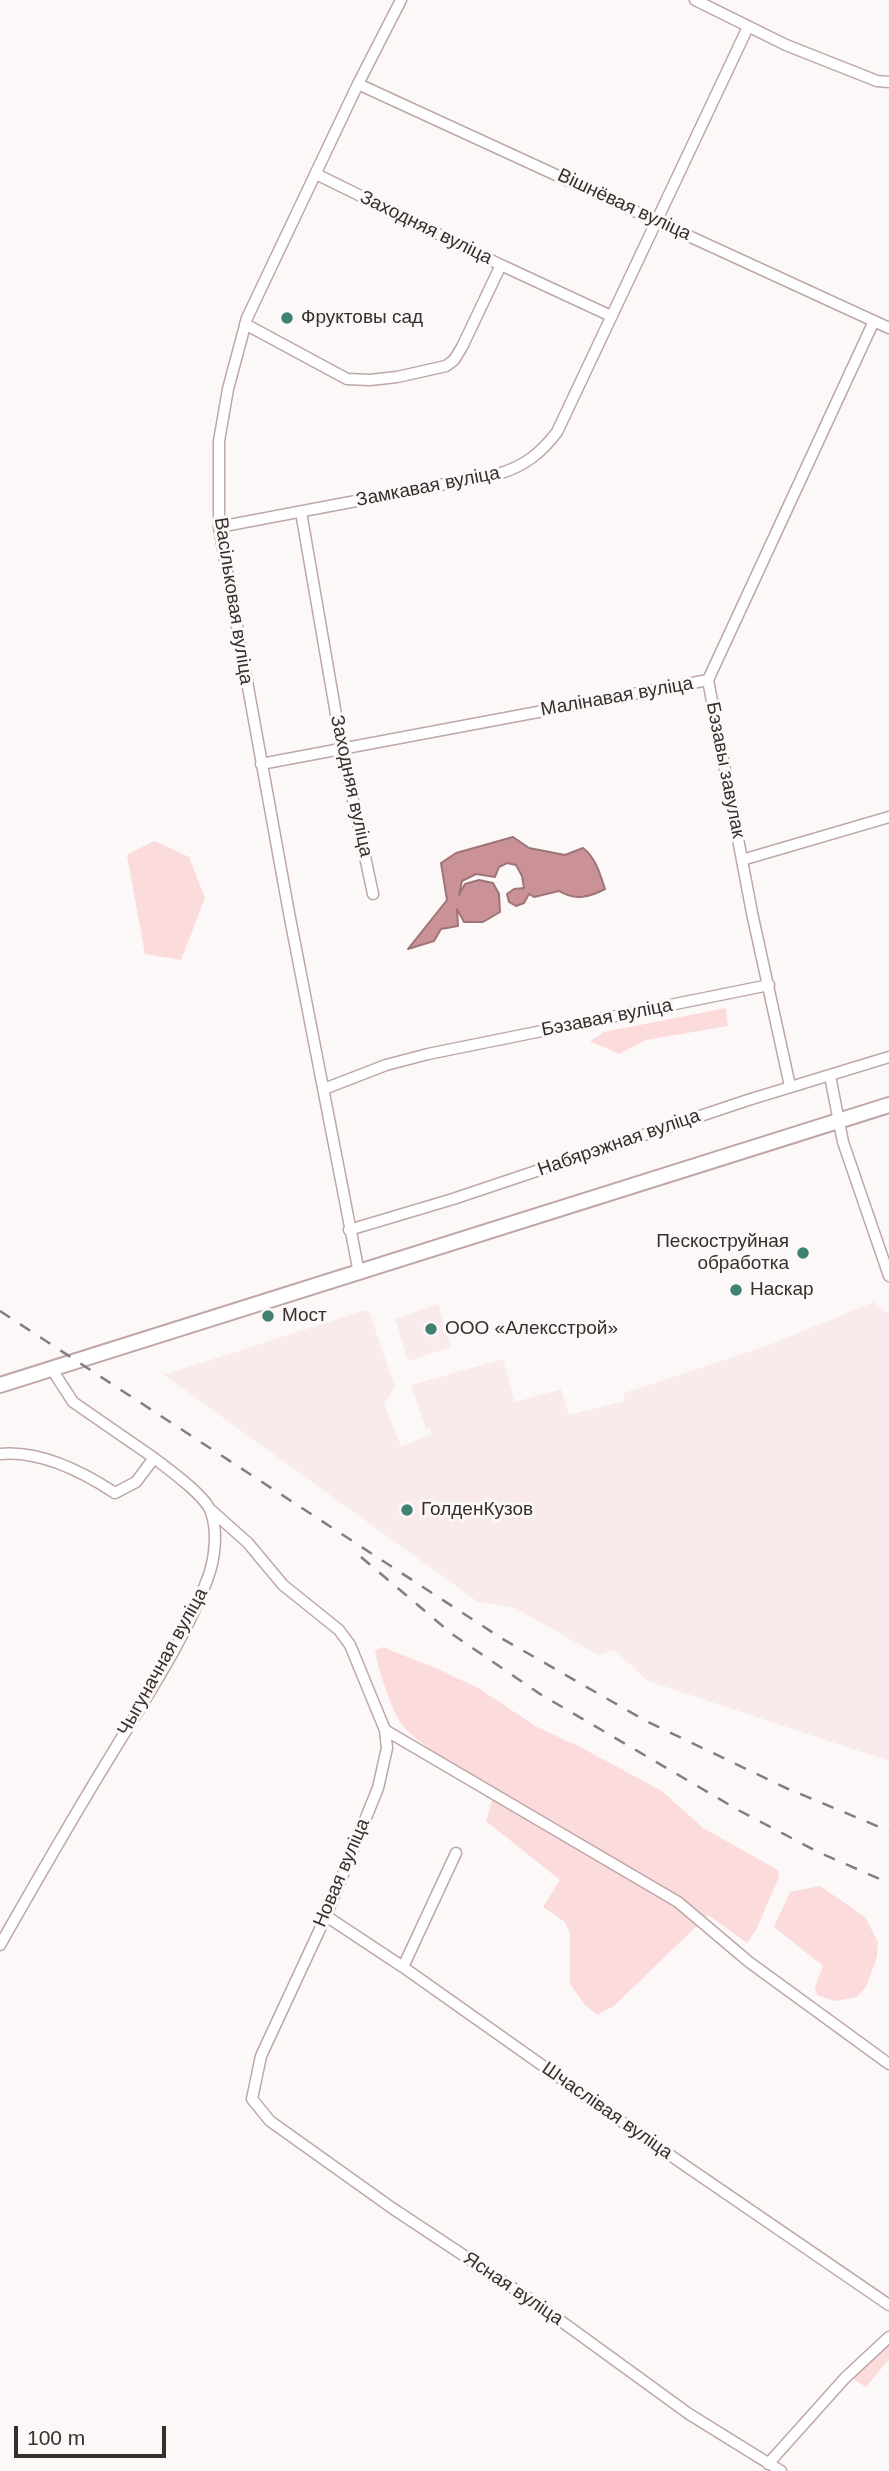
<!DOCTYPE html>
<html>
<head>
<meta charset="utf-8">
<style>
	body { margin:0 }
	#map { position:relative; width:889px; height:2471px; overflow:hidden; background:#fdf8f8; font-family:Arial,sans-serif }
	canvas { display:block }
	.scale { position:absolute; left:14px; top:2426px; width:152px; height:32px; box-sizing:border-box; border:4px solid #382e2e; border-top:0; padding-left:9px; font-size:21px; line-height:24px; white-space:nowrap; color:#382e2e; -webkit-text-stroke:5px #fdf8f8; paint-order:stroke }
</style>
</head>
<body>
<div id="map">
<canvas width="889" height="2471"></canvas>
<div class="scale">100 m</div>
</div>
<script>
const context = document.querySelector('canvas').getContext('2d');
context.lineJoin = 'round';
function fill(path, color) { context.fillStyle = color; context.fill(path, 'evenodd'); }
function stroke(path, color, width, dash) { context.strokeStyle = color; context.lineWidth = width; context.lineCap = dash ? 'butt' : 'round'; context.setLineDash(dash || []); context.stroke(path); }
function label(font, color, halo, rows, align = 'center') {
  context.font = font + ' Arial,sans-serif'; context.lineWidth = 6; context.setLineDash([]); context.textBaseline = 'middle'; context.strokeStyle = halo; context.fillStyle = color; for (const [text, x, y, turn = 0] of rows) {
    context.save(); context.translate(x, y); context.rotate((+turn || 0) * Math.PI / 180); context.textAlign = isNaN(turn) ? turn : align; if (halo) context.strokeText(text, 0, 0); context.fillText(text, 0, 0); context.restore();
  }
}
const built = new Path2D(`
	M874 1302 889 1314V1761L648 1681 614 1650 598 1655 515 1608 478 1602 164 1375 365 1310 369 1311 395 1387 384 1404 401 1446 431 1435 430 1428 426 1429 411 1385 503 1359 515 1402 561 1389 569 1415 624 1401V1393L769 1345Z
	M438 1304 451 1347 408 1361 395 1319Z`);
const green = new Path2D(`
	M154 841 189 857 205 898 181 960 145 954 127 855Z
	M726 1008 728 1026 646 1040 619 1054 590 1041 604 1032Z
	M382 1647 438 1669 478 1688 537 1727 582 1748 662 1791 703 1828 778 1870 779 1877 756 1930 747 1943 708 1915 614 2006 597 2015 584 2004 570 1984V1933L565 1922 543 1907 560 1880 486 1821 493 1797V1786C465 1769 424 1750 403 1726 392 1713 378 1668 375 1651Z
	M820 1886 865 1917 878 1942 877 1957 866 1987 857 1997 835 2001 817 1995 815 1987 823 1966 774 1927 790 1892Z
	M889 2343V2359L866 2387 853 2379Z`);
const water = new Path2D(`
	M513 837 529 848 565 855 583 848C596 858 600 874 605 889 590 897 575 901 559 891L534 897 529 894 524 903 516 906 509 902 507 894 514 889 524 888 522 876 516 865 507 863 499 867 495 877 476 874 462 881 459 895 465 884 479 880 493 883 499 894 500 912 483 922H464L457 909 458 926 441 929 434 941 408 949 447 900 441 863 456 853Z`);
const street = new Path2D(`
	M695 0 786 45 877 81 889 82
	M358 84 889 328
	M501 265 611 316
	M245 324 347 379 370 380 397 377 446 366 454 360 462 347 501 265 316 174
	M301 512 342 749 373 894
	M219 527 498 474C525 466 541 453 557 432L748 27
	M708 680 752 913 790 1086
	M261 764 708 680 874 321
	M742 860 889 817
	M830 1076 843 1142 889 1276
	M324 1089 386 1065 428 1054 769 985
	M349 1230 453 1199 748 1100 889 1057
	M359 1273 289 913 219 527V441L228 389 247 318 358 84 401 0
	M51 1368 73 1402 154 1458
	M0 1454C40 1450 83 1472 115 1493L136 1482 154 1458C168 1469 205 1495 211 1512 218 1532 215 1560 207 1580 186 1638 145 1699 113 1752 74 1815 37 1880 0 1945
	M211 1510 248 1543 283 1585 339 1630 350 1645 385 1730 387 1748 378 1788 326 1916 261 2056 252 2099 270 2121 392 2208 543 2308 689 2414 781 2471
	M385 1730 678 1902 749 1962 889 2064
	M326 1916 403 1967 645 2138 889 2305
	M403 1967 456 1853
	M768 2464 845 2378 889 2337`);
const secondary = new Path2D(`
	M0 1385 889 1105`);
const rail = new Path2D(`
	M0 1311 501 1638 646 1721 786 1788 889 1831
	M361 1557 452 1634 540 1694 740 1811 818 1852 889 1883`);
const markers = [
	[287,318,7,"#408172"],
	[803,1253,7,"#408172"],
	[736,1290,7,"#408172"],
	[268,1316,7,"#408172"],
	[431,1329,7,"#408172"],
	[407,1510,7,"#408172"]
];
const streetNames = [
	["Вішнёвая вуліца",624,205,25],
	["Заходняя вуліца",426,228,26],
	["Замкавая вуліца",428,487,-11],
	["Васільковая вуліца",233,601,81],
	["Малінавая вуліца",617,697,-10],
	["Бэзавы завулак",725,770,79],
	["Заходняя вуліца",351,786,78],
	["Бэзавая вуліца",607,1018,-11],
	["Набярэжная вуліца",619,1143,-19],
	["Чыгуначная вуліца",163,1662,-61],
	["Новая вуліца",342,1873,-67],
	["Шчаслівая вуліца",607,2111,35],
	["Ясная вуліца",513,2289,34]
];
const poiNames = [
	["Фруктовы сад",301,318],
	["Пескоструйная",789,1242,"right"],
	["обработка",789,1264,"right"],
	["Наскар",750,1290],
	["Мост",282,1316],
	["ООО «Алексстрой»",445,1329],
	["ГолденКузов",421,1510]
];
fill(built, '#f9eaeb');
fill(green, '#fbdbdc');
fill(water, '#ca9296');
stroke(water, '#9e7477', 2);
stroke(street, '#bfa6a7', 13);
stroke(secondary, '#bfa6a7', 18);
stroke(street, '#fff', 10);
stroke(secondary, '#fff', 14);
stroke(rail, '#857d7d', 2.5, [12, 12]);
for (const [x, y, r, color] of markers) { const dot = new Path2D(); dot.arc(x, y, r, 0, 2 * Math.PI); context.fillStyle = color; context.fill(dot); stroke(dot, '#fdf8f8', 2.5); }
label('19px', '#382e2e', '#fdf8f8', streetNames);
label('19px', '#382e2e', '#fdf8f8', poiNames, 'left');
</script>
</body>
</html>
